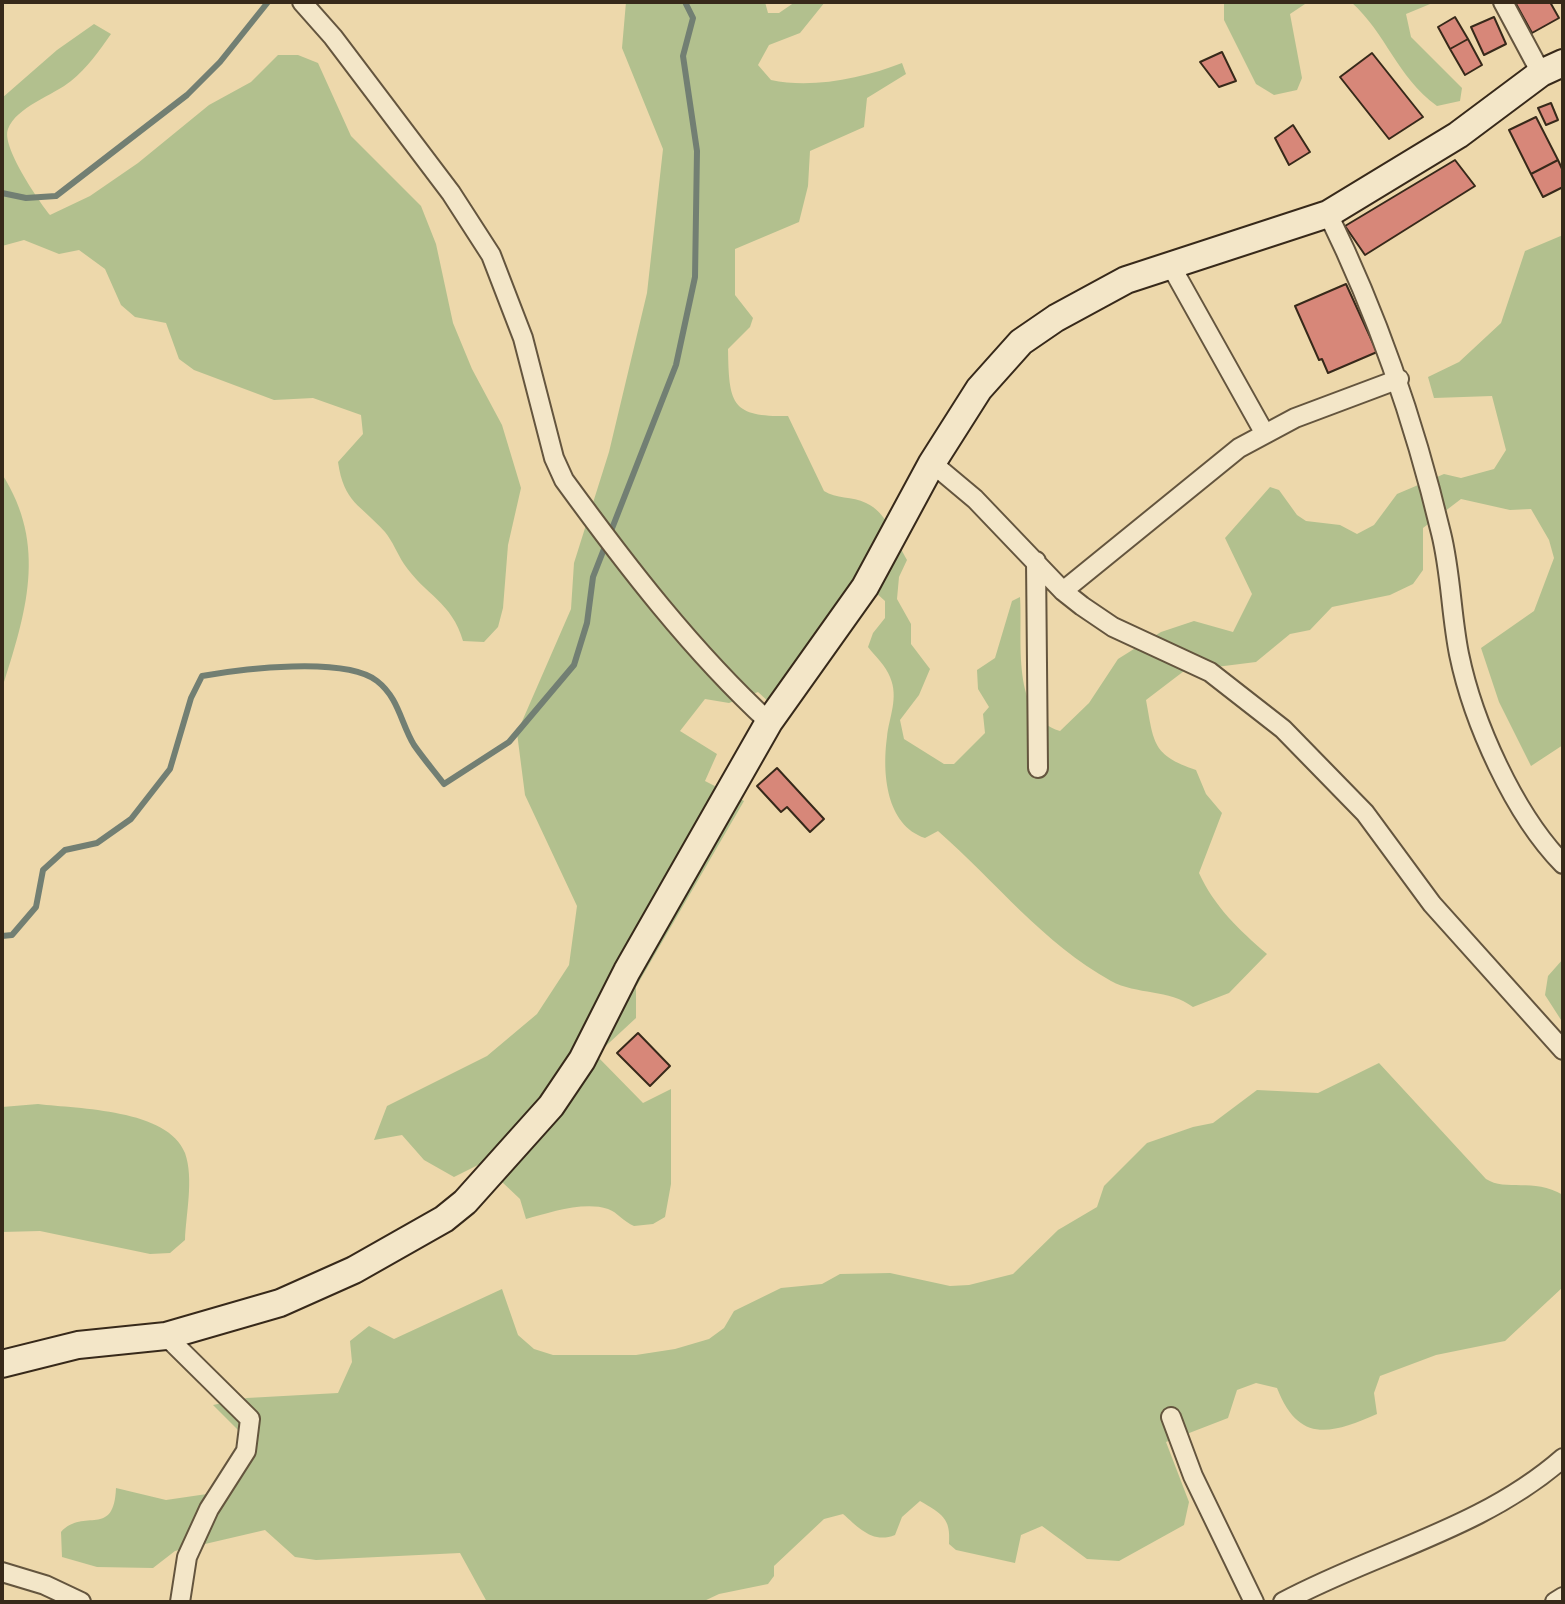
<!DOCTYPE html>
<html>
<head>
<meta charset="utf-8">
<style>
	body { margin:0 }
	#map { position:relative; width:1565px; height:1604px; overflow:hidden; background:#edd8ab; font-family:"EB Garamond",serif }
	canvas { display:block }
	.frame { position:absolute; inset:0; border:4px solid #37291a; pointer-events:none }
</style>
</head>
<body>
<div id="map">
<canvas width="1565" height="1604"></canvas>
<div class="frame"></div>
</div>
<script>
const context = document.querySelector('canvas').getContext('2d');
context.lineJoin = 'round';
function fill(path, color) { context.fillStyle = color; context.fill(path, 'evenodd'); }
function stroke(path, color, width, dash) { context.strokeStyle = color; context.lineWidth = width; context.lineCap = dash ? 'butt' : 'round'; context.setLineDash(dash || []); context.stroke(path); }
const green = new Path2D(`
	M626 2H765L768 13H779L795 2H825L800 33 769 45 758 65 771 80C812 89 864 78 902 63L906 74 867 98 864 127 810 151 808 186 799 222 735 249V295L753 318 750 327 728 349C729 404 731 417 788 416L824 491C836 499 852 496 866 503 887 512 896 541 907 560L899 577 897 599 911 624V644L930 669 919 695 900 720 904 739 944 764H954L985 733 983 714 989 707 978 689 977 670 995 658 1012 601 1020 597C1023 640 1010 716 1060 731L1089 703 1118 659 1161 632 1194 621 1233 632 1252 594 1225 538 1270 487 1279 490 1297 515 1306 521 1340 525 1357 534 1374 525 1397 494 1444 474 1461 478 1494 469 1506 450 1492 396 1434 398 1428 377 1459 362 1501 323 1525 251 1563 235V745L1531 766 1499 702 1481 648 1534 611 1554 558 1549 540 1531 509 1510 510 1461 499 1423 528V570L1413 584 1390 595 1332 607 1310 630 1290 634 1256 662 1184 671 1146 700C1154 743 1152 755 1196 770L1206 794 1222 813 1199 873C1214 906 1239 930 1267 954L1229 993 1193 1007C1169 989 1137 995 1111 981 1043 943 996 882 938 831L925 838C886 825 882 773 887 737 889 717 899 698 890 677 886 666 875 656 868 647L873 633 885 618V601L874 591 784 716 758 692 729 703 705 699 680 731 717 754 705 781 744 801 636 987V1018L596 1055 643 1103 671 1089V1184L665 1217 653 1224 634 1226C624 1222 617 1212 608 1209 583 1201 549 1213 526 1219L520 1199 482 1163 454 1177 424 1160 402 1135 374 1140 387 1106 487 1056 537 1014 569 965 577 906 525 795 517 733 571 609 574 563 609 452 647 293 663 149 622 48Z
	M1224 2H1308L1290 14 1302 78 1297 90 1274 95 1256 84 1224 20Z
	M1351 2H1435L1406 14 1411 37 1462 88 1460 101 1437 106C1396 76 1387 34 1351 2Z
	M94 24 111 34C100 50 87 68 71 81 54 95 16 107 8 129 1 146 38 200 50 215L90 196 138 163 209 105 251 82 278 55H298L318 63 351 136 421 206 436 244 453 323 472 369 502 425 521 488 508 545 503 608 498 627 484 642 463 641C452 602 425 595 404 564 397 553 393 542 385 532 360 504 344 503 338 462L363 434 361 415 313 398 274 400 194 370 179 359 166 323 135 317 121 305 105 269 79 250 59 254 24 240 2 246V98L57 50Z
	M2 474C48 546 26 613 2 689Z
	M1563 959V1023L1545 995 1548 976Z
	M1379 1063 1486 1179C1506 1192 1533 1177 1563 1195V1287L1505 1341 1436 1355 1380 1376 1374 1393 1377 1414C1331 1434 1299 1444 1277 1388L1256 1383 1237 1390 1228 1418 1166 1442 1189 1502 1184 1525 1119 1561 1087 1559 1042 1526 1021 1535 1015 1563 956 1550 949 1544C951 1518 942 1514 920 1501L902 1517 895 1535C873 1544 859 1528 843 1514L824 1519 774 1566V1576L768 1584 719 1594 702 1602H487L460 1553 316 1560 295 1557 265 1530 175 1551 153 1568 97 1567 62 1557 61 1532C84 1507 114 1539 116 1488L166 1500 207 1494 245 1437 213 1405 247 1398 338 1393 352 1362 350 1341 369 1326 394 1339 502 1289 518 1335 534 1349 553 1355H636L675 1349 709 1339 724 1328 734 1311 781 1288 822 1284 840 1274 890 1273 950 1286 969 1285 1013 1274 1058 1230 1097 1207 1104 1186 1147 1143 1193 1127 1213 1123 1257 1090 1318 1093Z
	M38 1104C79 1109 168 1109 185 1153 194 1179 186 1213 185 1240L170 1253 150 1254 40 1231 2 1232V1107Z`);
const stream = new Path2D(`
	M2 193 26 198 56 196 187 95 220 62 268 2
	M2 936 12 935 36 907 43 870 65 850 97 843 131 819 170 769 191 698 202 676C241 669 345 656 377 681 399 698 401 724 414 745 423 758 434 771 444 784L509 742 574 665 587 623 593 577 676 365 695 277 697 151 683 56 693 18 685 2`);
const building = new Path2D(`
	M1515 2H1550L1559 18 1532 33Z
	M1455 17 1468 39 1450 49 1438 27Z
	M1494 17 1506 44 1484 55 1471 27Z
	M1468 39 1482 65 1465 75 1450 49Z
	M1222 52 1236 81 1219 87 1200 62Z
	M1372 53 1423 117 1389 139 1340 77Z
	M1551 103 1558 120 1546 125 1538 108Z
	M1536 117 1558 160 1531 174 1509 130Z
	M1293 125 1310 152 1289 165 1275 138Z
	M1455 160 1475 186 1365 255 1345 226Z
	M1558 160 1563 171V187L1543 197 1531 174Z
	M1346 284 1377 352 1328 373 1322 359 1319 360 1295 306Z
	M777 768 824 819 810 832 787 807 781 812 757 786Z
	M638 1033 670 1066 650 1086 617 1053Z`);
const minor = new Path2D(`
	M302 2 333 37 451 193 491 255 523 338 554 458 564 480C626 565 692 651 769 722
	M1503 2 1541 73
	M1328 214C1379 318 1414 420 1441 533 1451 573 1451 614 1459 654 1473 722 1514 814 1563 864
	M1171 266 1265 434
	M932 463 975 499 1063 591 1082 606 1113 627 1210 672 1283 729 1365 813 1432 904 1563 1050
	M1036 561 1038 768
	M1063 591 1239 448 1295 418 1399 379
	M166 1336 250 1419 246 1451 209 1509 187 1557 180 1602
	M1171 1417 1193 1476 1254 1602
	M2 1572 45 1585 81 1602
	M1283 1602C1376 1552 1482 1529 1563 1458
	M1555 1602 1563 1597`);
const secondary = new Path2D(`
	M2 1364 78 1345 166 1336 280 1303 354 1270 444 1219 465 1202 551 1106 582 1060 627 971 769 722 865 587 932 463 979 389 1021 342 1056 318 1126 280 1328 214 1458 135 1541 73 1563 63`);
fill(green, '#b2c08e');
stroke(stream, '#727f73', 6);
fill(building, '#d78779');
stroke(building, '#37291a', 2);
stroke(minor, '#64553e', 22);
stroke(secondary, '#37291a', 30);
stroke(minor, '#f3e6c8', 18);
stroke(secondary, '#f3e6c8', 26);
</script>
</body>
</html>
